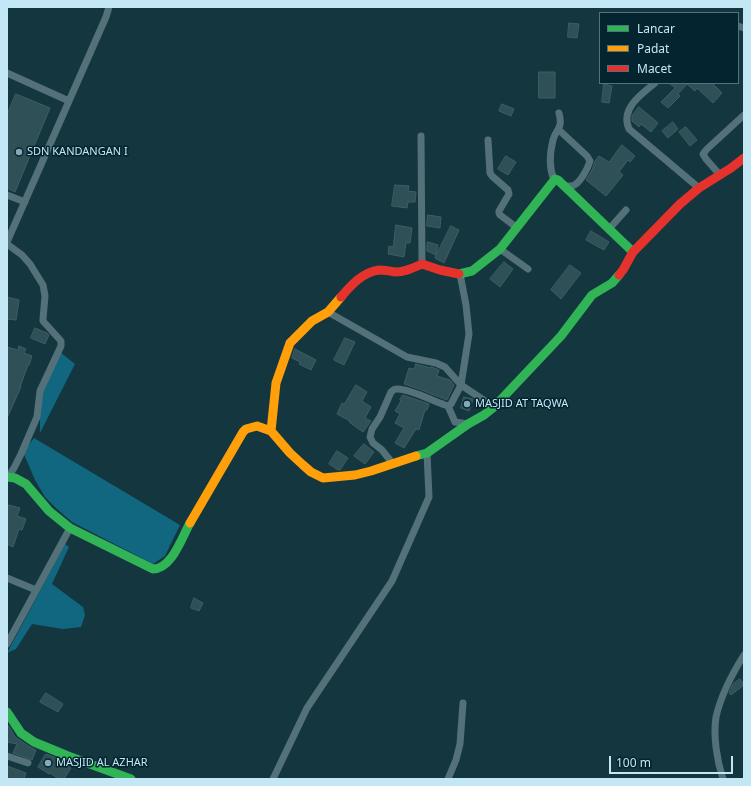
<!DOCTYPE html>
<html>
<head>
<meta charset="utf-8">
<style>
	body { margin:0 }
	#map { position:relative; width:751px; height:786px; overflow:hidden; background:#13363f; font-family:"Noto Sans",sans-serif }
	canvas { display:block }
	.frame { position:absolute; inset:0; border:8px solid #c4e7f5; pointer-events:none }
	.legend { position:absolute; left:599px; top:12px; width:140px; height:72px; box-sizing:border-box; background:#04242f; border:1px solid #51727e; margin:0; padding:5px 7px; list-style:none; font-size:12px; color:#c4e7f5 }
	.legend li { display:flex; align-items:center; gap:8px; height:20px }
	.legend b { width:20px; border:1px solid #51727e }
	.scale { position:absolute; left:609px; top:756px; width:124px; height:18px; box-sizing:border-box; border:2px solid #c4e7f5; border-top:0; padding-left:5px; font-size:12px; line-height:14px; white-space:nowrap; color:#c4e7f5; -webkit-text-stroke:3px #04242f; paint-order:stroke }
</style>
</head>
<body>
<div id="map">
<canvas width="751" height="786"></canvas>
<div class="frame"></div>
<ul class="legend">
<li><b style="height:5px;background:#30b455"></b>Lancar</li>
<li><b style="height:5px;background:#ff9f0a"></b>Padat</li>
<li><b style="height:5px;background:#e5322d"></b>Macet</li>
</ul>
<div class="scale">100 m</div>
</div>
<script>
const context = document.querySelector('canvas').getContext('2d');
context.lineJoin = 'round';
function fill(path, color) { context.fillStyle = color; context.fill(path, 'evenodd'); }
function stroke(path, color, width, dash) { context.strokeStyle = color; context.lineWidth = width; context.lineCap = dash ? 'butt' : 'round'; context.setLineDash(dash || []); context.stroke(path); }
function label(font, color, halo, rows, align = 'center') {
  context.font = font + ' "Noto Sans",sans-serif'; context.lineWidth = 3; context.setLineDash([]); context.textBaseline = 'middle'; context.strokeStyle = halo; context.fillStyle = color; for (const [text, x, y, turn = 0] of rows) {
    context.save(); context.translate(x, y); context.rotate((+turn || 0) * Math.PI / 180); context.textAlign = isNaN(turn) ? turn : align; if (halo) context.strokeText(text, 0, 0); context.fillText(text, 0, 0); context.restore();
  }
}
const water = new Path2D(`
	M60 352 75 364 40 433V393Z
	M34 438 180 525 165 556 153 564 72 522 57 509 45 497 35 480 23 452Z
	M65 544 69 547 52 584 83 607 85 615 81 627 63 629 32 624 16 649 7 653Z`);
const building = new Path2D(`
	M569 23 579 24 577 38 568 37Z
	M539 72H555V98H539Z
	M669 83H712L722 93 713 103 697 88 695 91 687 84 678 94 680 96 668 108 661 102 675 88Z
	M604 84 612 86 609 103 602 102Z
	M16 94 50 108 15 192 7 188V115Z
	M502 104 514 109 511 116 499 111Z
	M639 107 658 123 651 132 641 124 639 127 632 121V116Z
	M673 122 678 129 668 138 662 131Z
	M686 127 697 140 690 146 679 132Z
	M622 145 635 156 630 162 628 160 619 172 623 175 606 196 586 180 592 170 595 161 599 156 609 162Z
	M506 156 516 162 508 175 498 169Z
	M395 185 409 186 408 191 416 192 415 202H408L407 208 392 206Z
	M428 215 441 217 440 228 427 226Z
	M396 225 412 228 410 243H406L404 257 388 254 389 246 393 247Z
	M451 226 459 230 444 263 435 258Z
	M591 231 609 242 604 250 586 240Z
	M428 242 438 245 436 255 427 251V245Z
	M504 262 513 269 500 287 490 279Z
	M570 265 581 273 561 299 551 290Z
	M7 297 19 300 16 320 7 319Z
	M35 328 47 333 49 335 45 344 31 338Z
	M345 338 355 342 344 365 334 360Z
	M19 346 26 349 24 353 32 356 29 365H28L20 387H21L7 418V347L18 350Z
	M295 349 316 360 311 370 299 364 300 362 292 358Z
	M416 364 431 368V367H432L439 370 437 376 450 380 454 385 447 400 416 388 404 384 409 368 414 369Z
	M356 385 367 392 362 401 371 407 365 418 371 421 363 432 349 422 350 421 337 414 342 403 344 404Z
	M403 395 429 404 427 410H425L419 430 416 429 404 448 395 443 404 428 395 423 400 414 395 411 401 401 400 400Z
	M464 397 473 399 469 411 461 408Z
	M364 444 374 452 365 464 354 456Z
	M337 451 348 458 340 470H338L329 464Z
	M9 505 20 508 17 516 26 519 22 530 19 529 13 547 7 544V512Z
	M194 598 203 603 199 611 191 608Z
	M740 679 744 685 731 695 729 693 733 684Z
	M46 693 63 704 58 712 40 702Z
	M7 726H9L14 735V736L30 747 36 750 32 760 13 753 17 744 7 742Z
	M46 754 54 757 71 768 64 779H59L50 773 49 774 38 767Z
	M7 766 26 773 24 779H7Z`);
const street = new Path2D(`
	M738 26 744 28
	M7 73 69 101
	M655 83C641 94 620 109 629 129L699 188
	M559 130 587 156 590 161C588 168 580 184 572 186 570 186 567 186 565 186
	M421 136 422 264
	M488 140 490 173 492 176 508 190 509 194 499 211V213L500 215 516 227
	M720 175 706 159 703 154 707 149 744 115
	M554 180C549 168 550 152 553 140 557 127 563 129 559 113
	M7 195 25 202
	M609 229 626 210
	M7 242 102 26 106 17 109 7
	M7 244 22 255 30 264 43 285 45 296 43 319V321L61 341V346L40 391 37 417 21 454 14 468 8 477
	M500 249 528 269
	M328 312 407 357 436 363 445 367 461 385 494 407
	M448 406 455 422 468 424
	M393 464 382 450 373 443 370 437 372 429 380 417 391 392C394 390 393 389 397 389 408 388 433 401 445 405L448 406 451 404 461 385 469 334 466 305 460 274
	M7 578 36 590
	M7 644 70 528
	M7 756 28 763
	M273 779 307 708 392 581 429 497 427 453
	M448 779 456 760 460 744 463 703
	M723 779C717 761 713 736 716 717 721 695 732 674 744 655`);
const fast = new Path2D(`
	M459 274 472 271 500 249 555 179 558 180 633 252
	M416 456 427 453 468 424 484 415 494 407 561 336 592 295 612 283 619 275
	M7 477 15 478 26 484 49 511 70 528 153 569C172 569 182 537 190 523
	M7 712 21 733 34 742 68 756 131 779`);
const slow = new Path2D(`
	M271 431 276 383 290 343 312 321 328 312 341 297
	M190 523 243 432 246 429 257 426 271 431 290 453 303 465 311 472 323 478 355 475 371 471 416 456`);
const jam = new Path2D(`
	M619 275 623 270 633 252 680 204 699 188 731 168 744 158
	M341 297C351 285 363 272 379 270 384 270 390 271 395 272 405 272 413 268 422 264L440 270 459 274`);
const markers = [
	[19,152,4,"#86a9b5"],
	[467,404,4,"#86a9b5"],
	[48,763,4,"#86a9b5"]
];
const poiNames = [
	["SDN KANDANGAN I",27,152],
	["MASJID AT TAQWA",475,404],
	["MASJID AL AZHAR",56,763]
];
fill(water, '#116680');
fill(building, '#2e5056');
stroke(building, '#3e5e63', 1);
stroke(street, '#547079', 7);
stroke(fast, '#30b455', 9);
stroke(slow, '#ff9f0a', 9);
stroke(jam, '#e5322d', 9);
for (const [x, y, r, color] of markers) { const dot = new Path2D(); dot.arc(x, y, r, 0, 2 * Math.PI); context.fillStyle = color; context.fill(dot); stroke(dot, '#04242f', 1.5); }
label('11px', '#c4e7f5', '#04242f', poiNames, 'left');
</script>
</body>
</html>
